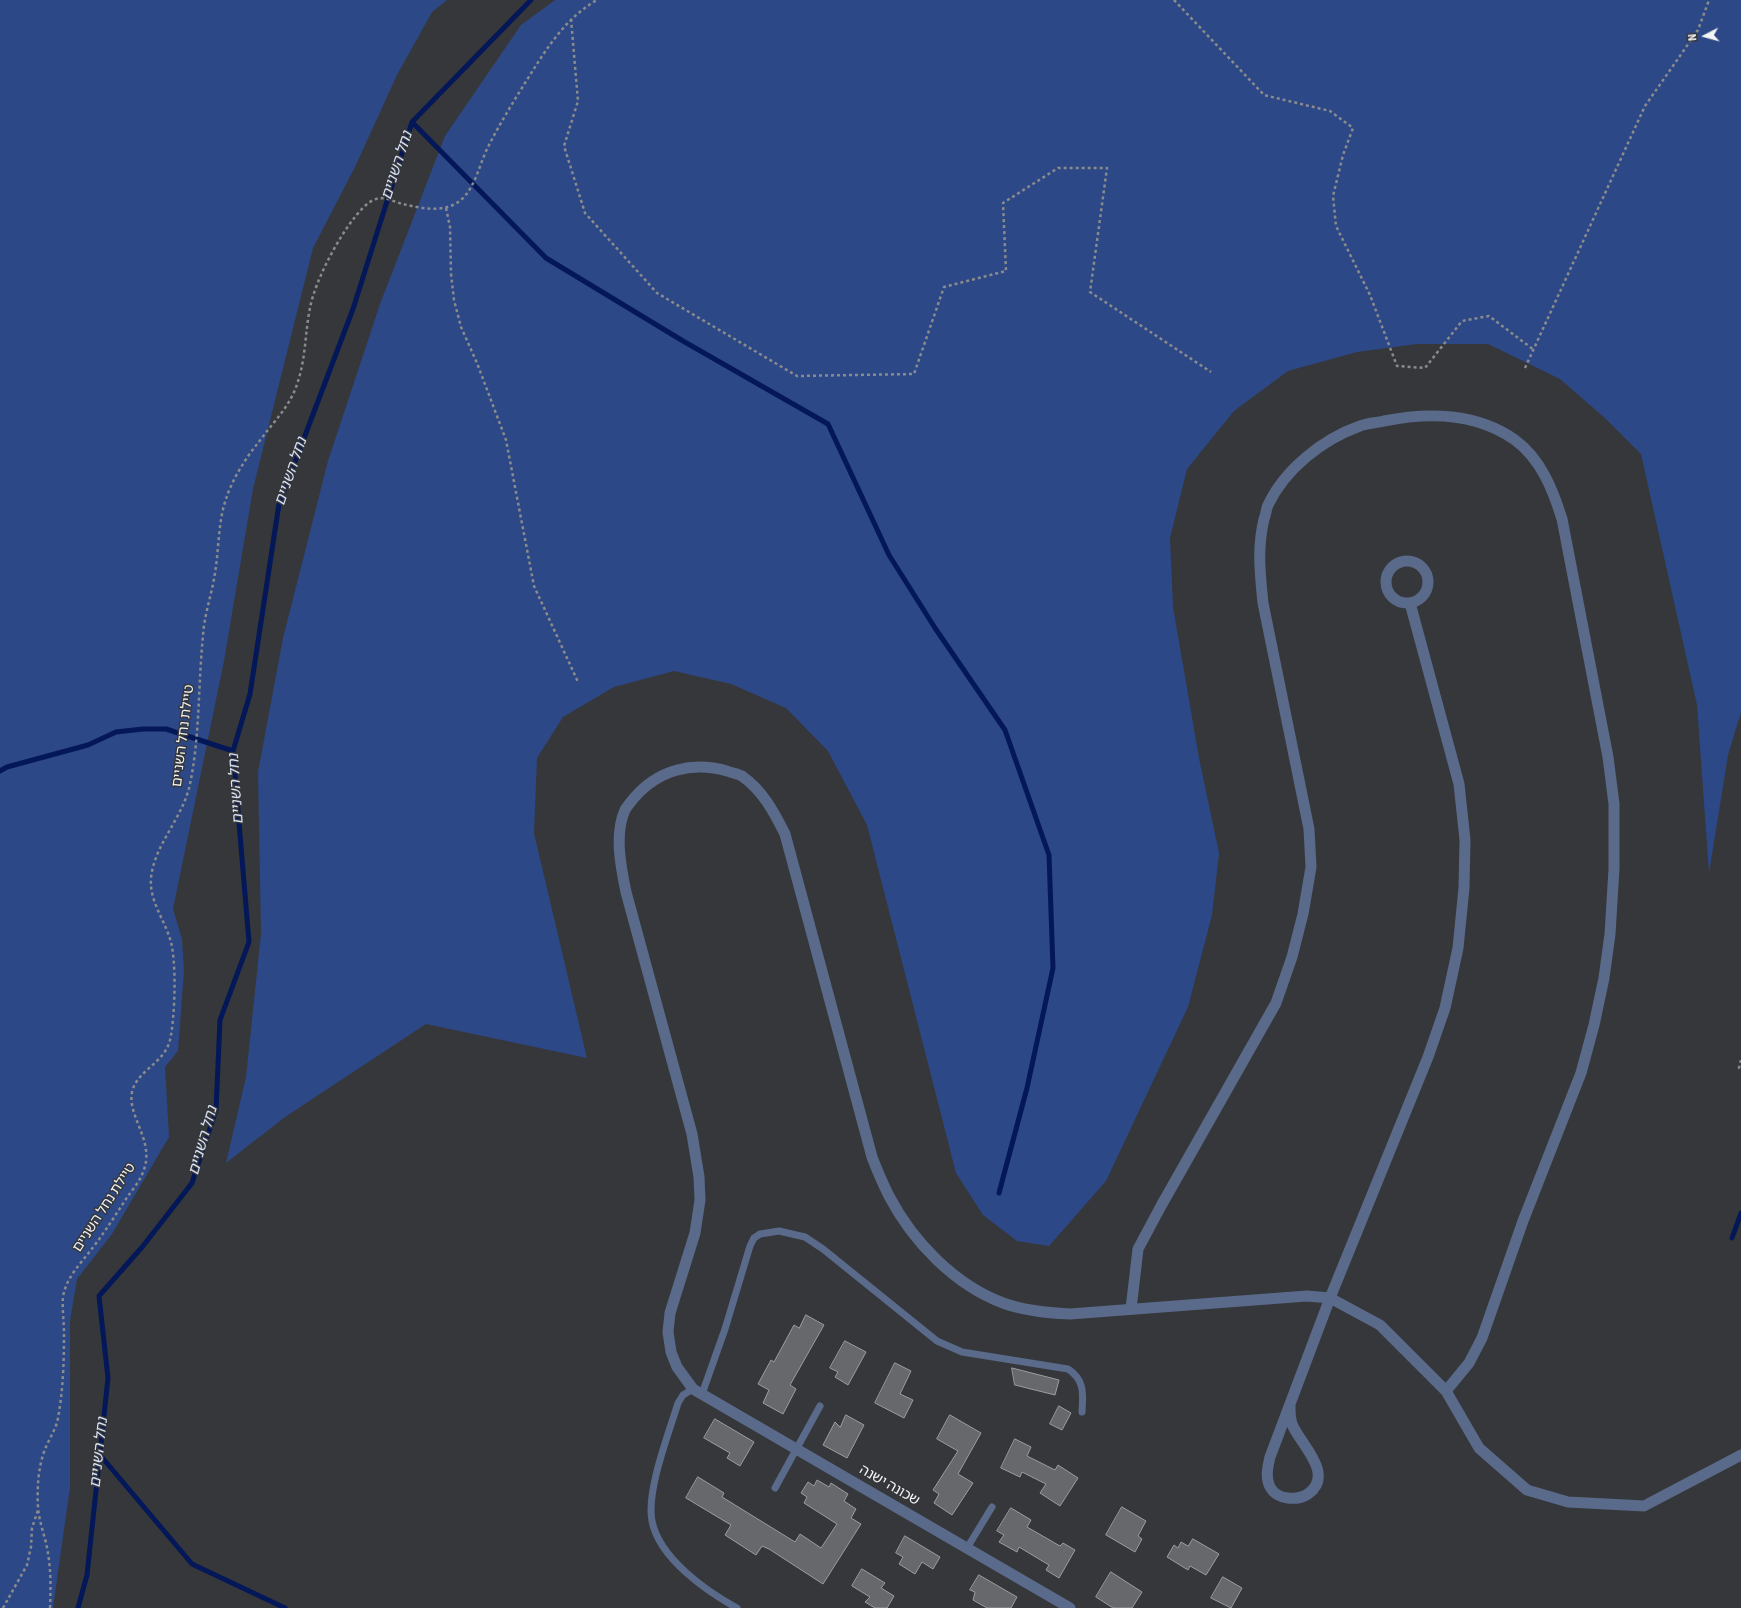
<!DOCTYPE html>
<html>
<head>
<meta charset="utf-8">
<style>
	body { margin:0 }
	#map { position:relative; width:1741px; height:1608px; overflow:hidden; background:#36373a; font-family:"Source Sans 3",sans-serif }
	canvas { display:block }
	.north { position:absolute; left:1685px; top:16px; width:40px; height:40px; -webkit-text-stroke:3px #36373a; paint-order:stroke; rotate:264deg; font-size:11px; font-weight:700; line-height:16px; text-align:center; color:#f2f3f5 }
	.north::after { content:''; display:block; margin:auto; width:14px; height:18px; background:#f2f3f5; clip-path:polygon(50% 0,100% 100%,50% 72%,0 100%) }
</style>
</head>
<body>
<div id="map">
<canvas width="1741" height="1608"></canvas>
<div class="north">N</div>
</div>
<script>
const context = document.querySelector('canvas').getContext('2d');
context.lineJoin = 'round';
function fill(path, color) { context.fillStyle = color; context.fill(path, 'evenodd'); }
function stroke(path, color, width, dash) { context.strokeStyle = color; context.lineWidth = width; context.lineCap = dash ? 'butt' : 'round'; context.setLineDash(dash || []); context.stroke(path); }
function label(font, color, halo, rows, align = 'center') {
  context.font = font + ' "Source Sans 3","Noto Sans Hebrew",sans-serif'; context.lineWidth = 3; context.setLineDash([]); context.textBaseline = 'middle'; context.strokeStyle = halo; context.fillStyle = color; for (const [text, x, y, turn = 0] of rows) {
    context.save(); context.translate(x, y); context.rotate((+turn || 0) * Math.PI / 180); context.textAlign = isNaN(turn) ? turn : align; if (halo) context.strokeText(text, 0, 0); context.fillText(text, 0, 0); context.restore();
  }
}
const green = new Path2D(`
	M0 0H447L432 12 397 75 355 167 313 248 253 489 224 661 173 909 182 939 184 971 178 1051 165 1067 169 1137 112 1234 77 1279 70 1321V1487L53 1608H0Z
	M555 0H1741V712L1728 755 1709 873 1697 705 1641 454 1606 419 1560 379 1488 344H1417L1357 352 1288 371 1234 411 1187 469 1170 538 1173 607 1199 758 1219 853 1212 915 1188 1007 1106 1181 1049 1246 1017 1241 983 1215 956 1173 867 825 828 751 786 708 731 684 674 671 614 687 563 717 537 758 534 833 587 1058 426 1024 285 1117 226 1163 246 1077 261 934 258 772 283 638 328 461 380 304 445 136 521 25Z`);
const stream = new Path2D(`
	M412 122 546 258 683 341 828 424 889 555 935 628 1005 730 1049 855 1053 968 1027 1088 999 1193
	M0 771 7 767 88 745 116 732 143 729H166L233 751
	M1732 1238 1741 1213
	M100 1455 192 1564 285 1608
	M78 1608 87 1575 108 1378 99 1296 143 1246 192 1183 216 1110 220 1020 249 942 233 751 250 694 279 504 353 309 412 122 531 0`);
const building = new Path2D(`
	M806 1315 824 1325 790 1385 796 1389 783 1414 763 1403 769 1390 758 1384 771 1360 774 1362 794 1325 799 1328Z
	M845 1341 866 1352 848 1385 835 1377 838 1372 830 1368Z
	M895 1363 911 1371 900 1394 913 1400 904 1418 875 1403Z
	M1012 1368 1059 1380 1055 1395 1015 1385Z
	M1059 1406 1071 1413 1062 1430 1050 1424Z
	M846 1415 864 1425 847 1458 823 1445 835 1422 840 1427Z
	M950 1415 981 1433 958 1474 973 1483 952 1515 934 1503 939 1494 933 1490 958 1451 937 1439Z
	M715 1419 754 1442 740 1466 727 1458 730 1453 704 1438Z
	M1015 1439 1031 1447 1027 1456 1055 1470 1058 1465 1078 1478 1060 1506 1040 1493 1046 1484 1022 1472 1020 1477 1001 1468Z
	M698 1477 724 1493 722 1497 795 1542 800 1534 821 1548 837 1524 804 1503 807 1497 801 1493 808 1482 814 1486 817 1480 829 1487 831 1483 848 1494 844 1501 856 1509 851 1518 861 1524 823 1584 769 1549 762 1546 756 1555 725 1535 731 1525 686 1498Z
	M1122 1507 1146 1521 1138 1536 1142 1539 1135 1552 1106 1535Z
	M1011 1508 1031 1520 1027 1527 1060 1546 1063 1543 1075 1550 1059 1578 1046 1570 1049 1565 1019 1547 1017 1552 999 1542 1004 1535 997 1531Z
	M905 1536 940 1557 933 1569 922 1562 915 1574 899 1564 903 1557 896 1553Z
	M1193 1539 1219 1554 1206 1575 1190 1566 1188 1570 1167 1557 1174 1545 1178 1548 1181 1542 1188 1546Z
	M862 1569 885 1583 881 1588 894 1596 887 1608H875L865 1602 870 1597 852 1586Z
	M1111 1572 1142 1592 1132 1608H1113L1096 1597Z
	M979 1575 1017 1597 1011 1608H987L973 1600 975 1592 970 1590Z
	M1223 1577 1242 1588 1231 1608 1211 1598Z`);
const path = new Path2D(`
	M1174 0 1264 95 1330 111 1353 128 1343 155 1333 196 1336 226 1370 295 1397 366 1425 368 1462 321 1489 316 1534 350
	M571 19 578 101 564 146 585 213 657 293 797 376 914 374 944 287 1006 271 1003 203 1058 168H1107L1090 292 1211 372
	M446 208 450 227 451 274 454 300 461 327 477 363 506 440 534 586 578 682
	M1525 368 1645 106 1698 30 1709 0
	M1741 1060 1739 1068 1741 1069
	M3 1608 27 1565 31 1547 32 1528 38 1510
	M50 1608C51 1586 51 1565 46 1543 43 1531 39 1520 38 1507 37 1489 38 1469 44 1452 48 1440 56 1430 58 1418 63 1391 64 1362 64 1334 64 1322 62 1309 63 1297 66 1278 80 1264 91 1250 105 1232 116 1214 128 1196 133 1189 140 1181 143 1172 156 1142 127 1117 132 1092 137 1070 164 1064 170 1040 175 1019 177 959 170 939 164 919 149 900 151 878 154 845 183 818 190 784 200 736 198 685 203 636 204 615 212 594 215 573 219 549 218 522 226 499 232 480 245 459 258 443 273 422 291 406 298 381 306 357 305 332 310 308 315 281 338 238 355 217 360 211 368 201 376 199 385 196 394 202 403 204 423 209 448 214 464 197 476 184 480 163 488 147 499 125 512 104 525 83 545 51 564 19 597 0`);
const service = new Path2D(`
	M693 1389 683 1395 678 1403C669 1433 646 1491 652 1521 659 1558 706 1591 737 1608
	M702 1394 725 1329 750 1246 754 1238 760 1234 779 1231 805 1237 823 1249 937 1341 962 1352 1068 1369C1085 1380 1083 1394 1082 1412
	M775 1488 820 1406
	M967 1548 992 1507`);
const minor = new Path2D(`
	M1386 582a21 21 0 1 1 42 0a21 21 0 1 1-42 0Z
	M1131 1309 1138 1249 1161 1206 1276 1003 1292 957 1303 914 1311 867 1309 829 1263 603C1260 573 1257 549 1264 519 1266 515 1266 509 1268 505 1285 469 1323 439 1360 426 1367 423 1376 423 1384 421 1428 412 1477 413 1515 440 1541 459 1553 490 1562 519L1608 757 1614 804V869L1610 934 1604 978 1594 1025 1581 1073 1523 1221 1482 1338 1469 1363 1446 1391
	M1290 1406C1290 1412 1290 1418 1292 1424 1299 1443 1336 1474 1308 1494 1297 1501 1277 1500 1270 1487 1265 1477 1268 1466 1270 1457L1330 1298 1428 1057 1445 1008 1458 948 1464 888 1465 840 1459 784 1410 603
	M1070 1608 693 1389 677 1367 671 1352 668 1332 670 1313 695 1233 700 1200 699 1177 692 1134 626 892C621 868 614 834 625 810 627 806 631 802 634 798 658 770 692 761 727 771 732 773 738 774 742 776 763 791 774 812 785 834L872 1157C877 1170 883 1184 889 1196 913 1242 955 1285 1003 1303 1025 1311 1047 1313 1070 1314L1307 1296 1330 1298 1380 1325 1446 1391 1479 1448 1527 1490 1568 1502 1644 1506 1741 1455`);
const streetNames = [
	["טיילת נחל השניים",184,736,-83],
	["טיילת נחל השניים",105,1208,-57],
	["שכונה ישנה",889,1486,30]
];
const waterNames = [
	["נחל השניים",398,166,-72],
	["נחל השניים",292,472,-71],
	["נחל השניים",237,789,-94],
	["נחל השניים",204,1141,-74],
	["נחל השניים",100,1453,-84]
];
fill(green, '#2d4886');
stroke(stream, '#041759', 5);
fill(building, '#66686b');
stroke(building, '#9b9da0', 1);
stroke(path, '#8a8b8d', 2.5, [3, 3]);
stroke(service, '#5a6a8a', 7);
stroke(minor, '#5a6a8a', 11);
label('14px', '#f2f3f5', '#36373a', streetNames);
label('italic 15px', '#d7e2f6', '#36373a', waterNames);
</script>
</body>
</html>
